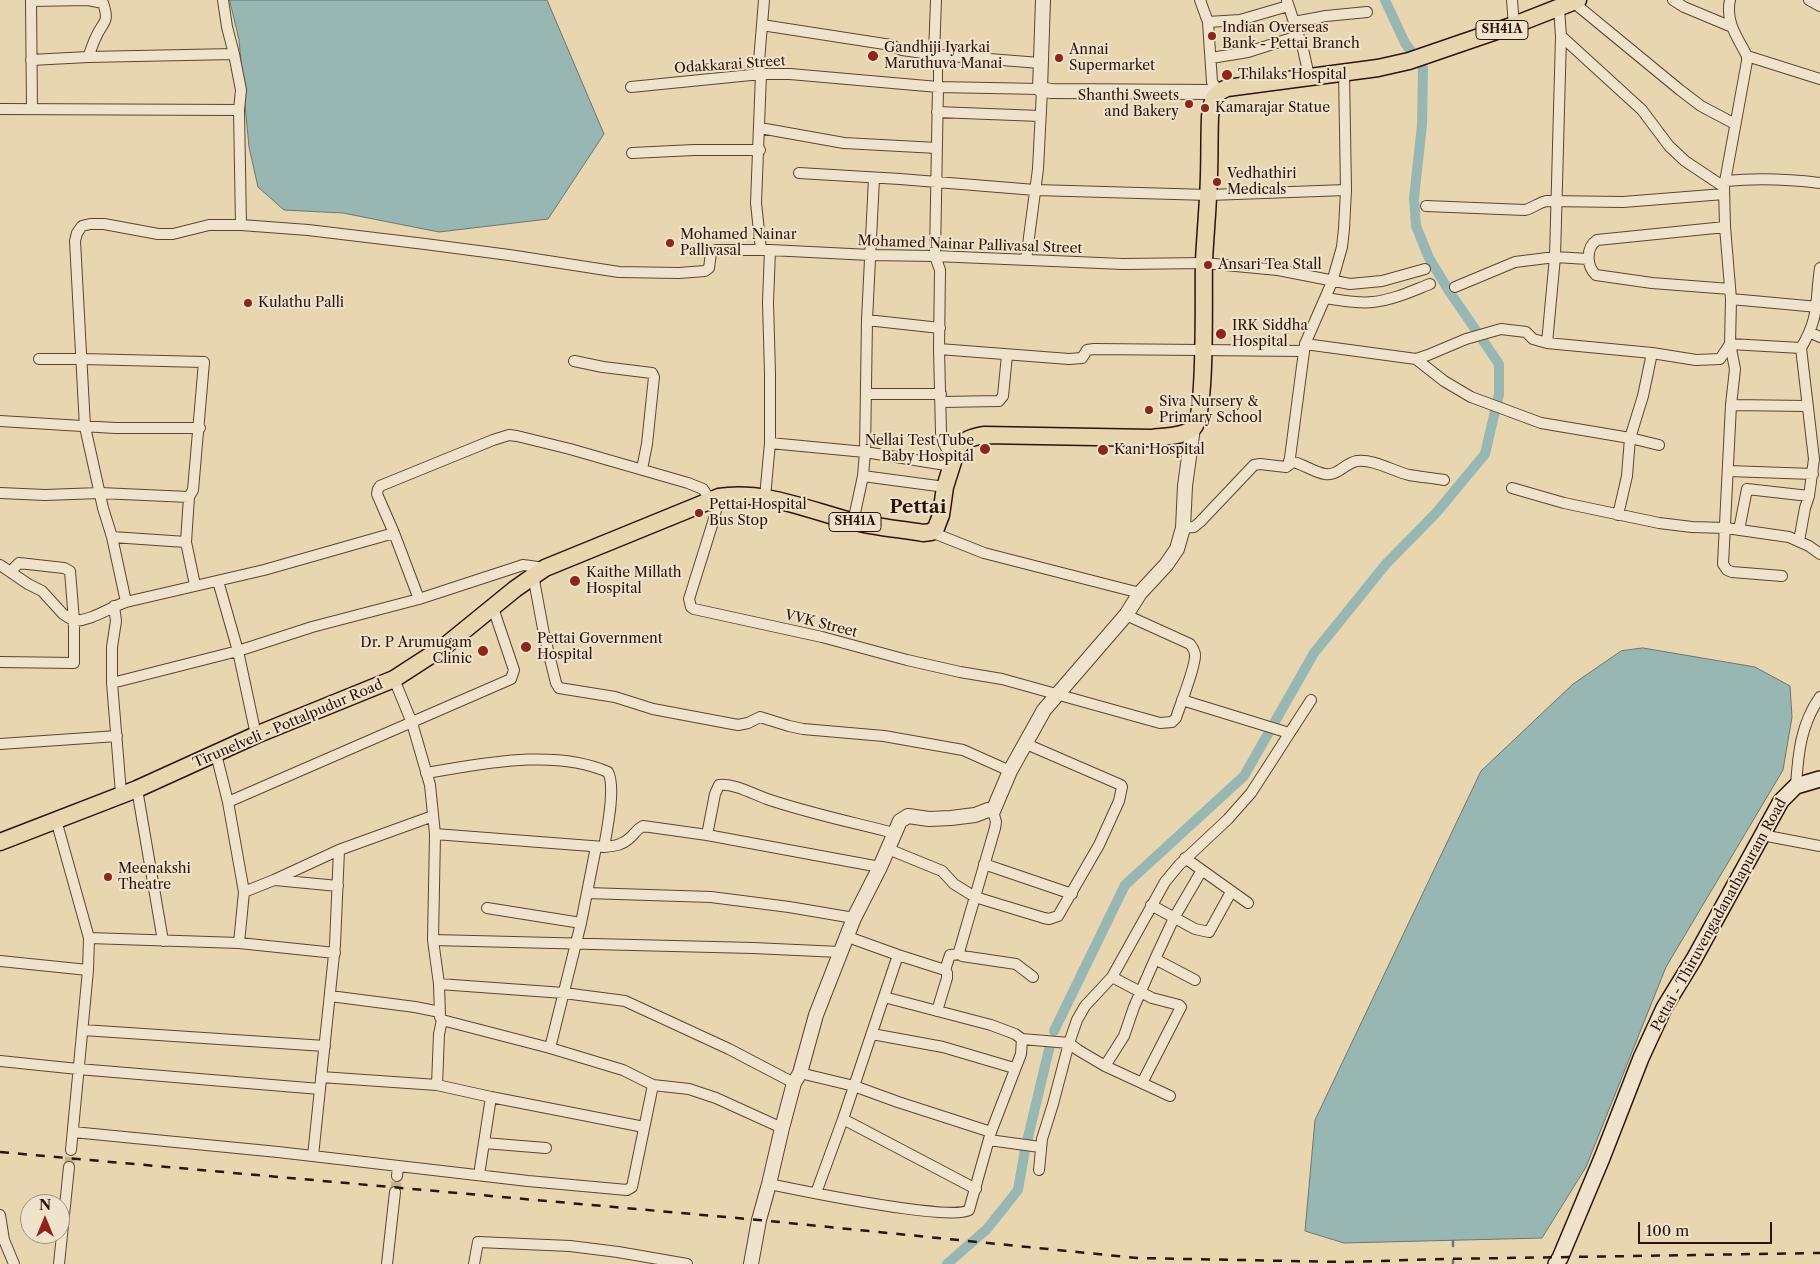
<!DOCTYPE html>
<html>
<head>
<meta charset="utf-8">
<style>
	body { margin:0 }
	#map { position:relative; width:1820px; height:1264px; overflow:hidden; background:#e7d6af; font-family:"Libre Caslon Text",serif }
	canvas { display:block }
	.north { position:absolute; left:20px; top:1194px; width:50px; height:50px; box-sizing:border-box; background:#efe4cb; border:1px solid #a2907e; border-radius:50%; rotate:0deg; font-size:14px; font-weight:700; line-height:20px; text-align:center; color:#2e130a }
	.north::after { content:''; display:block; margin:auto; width:18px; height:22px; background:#8f2418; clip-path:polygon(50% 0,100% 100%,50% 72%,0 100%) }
	.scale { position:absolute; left:1638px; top:1222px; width:134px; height:22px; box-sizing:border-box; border:2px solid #2e130a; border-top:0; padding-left:6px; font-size:15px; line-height:18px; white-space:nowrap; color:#2e130a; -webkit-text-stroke:4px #efe4cb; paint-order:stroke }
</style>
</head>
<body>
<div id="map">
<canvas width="1820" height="1264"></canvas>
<div class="north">N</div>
<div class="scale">100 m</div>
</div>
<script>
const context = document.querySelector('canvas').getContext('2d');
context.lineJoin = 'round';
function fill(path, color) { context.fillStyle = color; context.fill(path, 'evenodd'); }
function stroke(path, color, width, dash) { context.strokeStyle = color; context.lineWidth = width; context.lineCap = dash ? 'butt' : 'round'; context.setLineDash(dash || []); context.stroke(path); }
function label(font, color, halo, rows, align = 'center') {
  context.font = font + ' "Libre Caslon Text",serif'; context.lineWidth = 4; context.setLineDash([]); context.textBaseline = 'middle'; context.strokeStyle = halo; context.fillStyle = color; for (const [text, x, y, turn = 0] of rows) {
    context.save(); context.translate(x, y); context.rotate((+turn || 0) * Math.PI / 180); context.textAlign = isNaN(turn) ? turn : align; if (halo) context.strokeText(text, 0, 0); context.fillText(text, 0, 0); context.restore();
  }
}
const water = new Path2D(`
	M230 0H547L604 134 548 219 439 232 343 213 284 210 258 187 249 147 239 40Z
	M1643 648 1755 667 1790 686 1792 717 1783 770 1666 967 1586 1167 1542 1238 1344 1243 1305 1231 1315 1120 1481 771 1573 684 1621 651Z`);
const stream = new Path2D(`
	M1453 1241V1246
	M1453 1264V1260`);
const canal = new Path2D(`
	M1054 1031 1125 885 1244 776 1314 653 1386 564 1436 513 1485 454 1499 394V364L1449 291 1429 258 1416 226 1414 198 1422 125 1423 68 1405 43 1385 0
	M947 1264 987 1229 1018 1190 1025 1150 1050 1045`);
const minorTunnel = new Path2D(`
	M69 1167 71 1150
	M395 1192 397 1176`);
const pedestrian = new Path2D(`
	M938 87V55`);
const minor = new Path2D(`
	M31 0 32 109
	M88 0 103 3C110 23 103 21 96 37 93 43 91 50 88 57
	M1200 0 1208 22 1212 82 1219 91
	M1512 0 1514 25
	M1673 0 1684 7 1732 27
	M1809 0 1820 6
	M31 1 88 0
	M1287 1 1303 49 1309 76
	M1573 2 1680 90 1701 106 1735 124
	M1208 22 1240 20 1288 6
	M1294 22 1326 16 1367 12
	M762 25 891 45 902 50 938 55 1040 63
	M1561 36 1642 110 1669 146 1685 161 1724 187
	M234 54 241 90 239 110 241 225
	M934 55 936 0
	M1747 56 1820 79
	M1211 58 1248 52 1298 36
	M31 60 88 57 234 54 227 27 223 0
	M758 74 764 0
	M761 74 756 203 761 250
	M631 87 761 74H790L938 87 1040 89
	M938 87 935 256 940 270 939 349 941 433 944 444 953 459
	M0 109 239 110
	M937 112 1040 116
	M760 128 844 143 937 148
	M632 153 694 150H760
	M799 173 900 179 1035 190 1209 195 1346 190
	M1725 181C1757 178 1788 179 1820 183
	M1426 206 1525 210C1533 208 1538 203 1546 201L1623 202 1724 194
	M1725 227 1597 240C1585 248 1587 267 1596 275L1652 283 1730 289
	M1026 260 1038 169 1042 90
	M1455 287 1515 262 1555 257 1588 259
	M1325 298C1341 300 1357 304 1373 302 1393 300 1412 291 1430 284
	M1731 299 1818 307
	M867 320 940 328
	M1811 333 1820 337
	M1547 343 1555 257 1561 36 1559 8
	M1305 344 1416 359 1428 355 1466 339 1501 329 1526 332 1533 339 1547 343 1652 353 1696 360 1720 359 1730 344 1731 299 1725 227 1724 187 1747 61V56C1738 38 1725 22 1730 0
	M939 349 1069 359 1082 358 1087 350 1094 349 1304 351
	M1416 359 1444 381 1471 397 1541 423 1630 438 1659 445
	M574 361 603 367 652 373 654 377 647 444 642 469
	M867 394H941
	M941 402 999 401 1003 396 1007 355
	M1731 405 1807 406
	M0 421 115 428H200
	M770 443 865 452 952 466
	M1289 461C1302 463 1313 472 1325 474 1338 476 1345 463 1357 461 1374 459 1393 471 1409 475 1421 477 1433 478 1444 480
	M1728 471 1813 474
	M863 476 945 487
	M1512 488 1564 503 1659 523 1692 527 1726 528 1789 537 1809 546 1820 554
	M0 493 45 495 100 493 189 497 193 490 204 362 82 359H39
	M189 497 186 542 195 585
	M719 497 714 519 689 599 691 607 694 609 822 637 907 660 960 672 1002 679 1160 723 1172 722 1176 718C1180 705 1196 666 1195 655 1195 651 1193 648 1190 644L1126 615
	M765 497 770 443V374L768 302 770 250
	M1618 515 1627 476 1630 438 1643 396 1652 353
	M853 522 863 476 865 452 867 320 874 178
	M1183 528 1194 527 1200 522 1254 465 1260 464 1286 467 1289 465 1305 344 1332 282 1342 247 1344 229 1346 190 1344 72
	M1739 530 1747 489 1809 496
	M931 532 984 553 1140 593
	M394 533 377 494 378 489 380 486 493 440 509 435 517 436 570 449 688 483 703 489 711 501
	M112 537 186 542
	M1799 541 1805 508 1809 496 1814 459 1801 348C1820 316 1815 302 1820 268
	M0 565 28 584 42 591 63 614 74 621C93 620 108 608 126 602L112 537 103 508 85 427 75 241 77 233 82 226 90 224H104L158 234H173L209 225H241L308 230 425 244 509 255 619 272 679 273 705 271 709 268 711 253 716 250H770L870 255 935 256 1123 264 1204 263 1278 270 1350 284 1382 281 1425 269
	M533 575 544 634 556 683 559 688 615 697 653 709 738 725 748 723 760 717 789 726 803 729 884 736 963 750 1010 771
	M1782 576 1732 572 1727 570 1723 564 1731 405 1735 369 1730 344 1801 348
	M218 581 238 651 256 735
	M126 602 264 570 394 533 419 599
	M114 606 116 621 112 647V683L121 793
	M0 662 74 663V621L70 571 64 568 19 563 14 568 12 573
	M394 679 412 723 430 785 435 834 433 940 439 984 440 1017 442 1020 550 1048 623 1070 653 1085 689 1089 716 1098 782 1128
	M112 683 238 651 312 627 419 599 523 565 545 568
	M1182 700 1289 733
	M0 744 117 736
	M216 754 228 802 244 892 239 943
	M426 773C482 764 554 748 608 772 616 787 607 830 604 847
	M1796 786C1798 753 1801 724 1820 697
	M137 789 163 941
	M228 802 511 679 514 670 493 608
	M993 811 996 822 995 828 959 952 962 956 1016 964 1033 977
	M56 820 89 938 88 970 71 1150
	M435 834 604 847C615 846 623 845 631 837 635 833 637 829 643 826L707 835 880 867
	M707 835 715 794 719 785C734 783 753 794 767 799 808 813 851 822 894 833
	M1762 835 1820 846
	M888 849 942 871 954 884 975 897 1044 918 1049 919 1058 916 1099 845 1119 801 1122 787 1121 785 1024 743
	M1185 858 1248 903
	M984 864 1072 894
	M275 880 338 886
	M244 892 274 880 339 850 433 816
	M587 893 711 897 789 907 854 918
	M1151 905 1195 929 1209 932 1231 892
	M487 908 581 923
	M848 937 898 955 945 970 947 973V978L937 1011
	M89 938 239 943 335 953
	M433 940 753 948 840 952
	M898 955 843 1119 976 1189
	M1155 959 1195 980
	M0 961 88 970
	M945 970 950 955 960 954
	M1112 977 1152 998 1179 1005 1181 1007 1142 1083
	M439 984 564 993 625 1001 729 1049 794 1083
	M330 996 415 1007 440 1012
	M83 1030 325 1046
	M872 1034 943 1047 1014 1068
	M1022 1039 1069 1043 1078 1050 1105 1066 1170 1096
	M550 1048 581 923 596 847
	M0 1061 78 1069 320 1089
	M1105 1066 1124 1036 1134 1007 1155 959 1174 918 1202 870
	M800 1073 854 1086 898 1102 991 1132
	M321 1077 437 1085 491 1097 644 1127
	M437 1085 439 1034 442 1020
	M73 1132 278 1152 528 1181 627 1190 632 1187 653 1085
	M989 1140 1040 1147
	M484 1143 546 1148
	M313 1156 335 945 339 850
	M1039 1170 1042 1139 1053 1104 1069 1043 1077 1020 1085 1006 1112 977 1165 882 1179 865 1228 819 1251 793 1311 700
	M479 1175 491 1097
	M397 1176 398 1166
	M769 1184C798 1190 952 1222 969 1210L991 1132 1021 1054 1022 1039 1015 1034 991 1025 884 997
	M816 1193 843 1119
	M0 1215 4 1240 14 1264
	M59 1264 69 1167
	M387 1264 395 1192
	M474 1264 478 1242 570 1246 618 1252 687 1264`);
const tertiary = new Path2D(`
	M1043 0 1040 89 1051 91 1211 92 1217 94
	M751 1264 759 1220 769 1184 782 1128 794 1083 800 1073 816 1015 854 918 880 867 900 821 908 816 929 819 951 818 975 815 988 810 993 811 1010 771 1044 710 1126 615 1140 593 1166 565 1177 549 1183 528 1185 486 1193 428`);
const secondary = new Path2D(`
	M1556 1264 1560 1258 1602 1158 1641 1058 1664 1008 1694 959 1781 801 1796 786 1820 779`);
const primary = new Path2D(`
	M0 842 137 789 256 735 394 679 445 646 515 589 545 568 719 497C764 490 808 510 851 521 874 527 899 529 923 533L931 532 936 528 941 515 945 487 957 449C963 439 974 437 984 435L1151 438C1164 436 1185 437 1194 427 1207 412 1203 288 1204 261 1205 240 1207 218 1208 197 1210 170 1209 144 1210 117 1212 102 1212 94 1227 88L1378 68 1409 61 1514 25 1578 0`);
const rail = new Path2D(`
	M0 1152 759 1220 1137 1258 1344 1262 1445 1259 1820 1253`);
const markers = [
	[1212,36,5,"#8f2418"],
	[873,56,6,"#8f2418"],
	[1059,58,5,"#8f2418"],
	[1227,75,6,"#8f2418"],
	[1189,104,5,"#8f2418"],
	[1205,108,5,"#8f2418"],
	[1217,182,5,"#8f2418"],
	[670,243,5,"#8f2418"],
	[1208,265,5,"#8f2418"],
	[248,303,5,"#8f2418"],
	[1221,334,6,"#8f2418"],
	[1149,410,5,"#8f2418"],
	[985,449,6,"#8f2418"],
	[1103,450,6,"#8f2418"],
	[699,513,5,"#8f2418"],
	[575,581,6,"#8f2418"],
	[526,647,6,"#8f2418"],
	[483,651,6,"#8f2418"],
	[108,877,5,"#8f2418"]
];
const shields = [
	[1502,30,52],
	[855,522,52]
];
const shieldNames = [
	["SH41A",1502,30],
	["SH41A",855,522]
];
const poiNames = [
	["Indian Overseas",1222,28],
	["Bank - Pettai Branch",1222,44],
	["Gandhiji Iyarkai",884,48],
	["Maruthuva Manai",884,64],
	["Annai",1069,50],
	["Supermarket",1069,66],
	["Thilaks Hospital",1238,75],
	["Shanthi Sweets",1179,96,"right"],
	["and Bakery",1179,112,"right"],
	["Kamarajar Statue",1215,108],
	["Vedhathiri",1227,174],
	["Medicals",1227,190],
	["Mohamed Nainar",680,235],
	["Pallivasal",680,251],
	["Ansari Tea Stall",1218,265],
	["Kulathu Palli",258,303],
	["IRK Siddha",1232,326],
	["Hospital",1232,342],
	["Siva Nursery &",1159,402],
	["Primary School",1159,418],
	["Nellai Test Tube",974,441,"right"],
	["Baby Hospital",974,457,"right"],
	["Kani Hospital",1114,450],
	["Pettai Hospital",709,505],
	["Bus Stop",709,521],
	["Kaithe Millath",586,573],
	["Hospital",586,589],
	["Pettai Government",537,639],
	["Hospital",537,655],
	["Dr. P Arumugam",472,643,"right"],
	["Clinic",472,659,"right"],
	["Meenakshi",118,869],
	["Theatre",118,885]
];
const streetNames = [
	["Odakkarai Street",730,65,-4],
	["Mohamed Nainar Pallivasal Street",970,245,2],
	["VVK Street",821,624,14],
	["Tirunelveli - Pottalpudur Road",288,724,-23],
	["Pettai - Thiruvengadanathapuram Road",1719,915,-61]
];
const districtNames = [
	["Pettai",918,508]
];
fill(water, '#98b7b3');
stroke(water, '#6e756f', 1);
stroke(stream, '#6e756f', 2.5);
stroke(canal, '#98b7b3', 10);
stroke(minorTunnel, '#c2af8e', 10, [10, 5]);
stroke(pedestrian, '#5c4433', 10);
stroke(minor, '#5c4433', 12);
stroke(tertiary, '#5c4433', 16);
stroke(secondary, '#2e130a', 18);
stroke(primary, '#2e130a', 19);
stroke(pedestrian, '#efe4cb', 8);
stroke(minor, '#efe4cb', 10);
stroke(tertiary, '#efe4cb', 14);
stroke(secondary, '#efe4cb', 15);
stroke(primary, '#e7d6af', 16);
stroke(rail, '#2e130a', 2.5, [9, 9]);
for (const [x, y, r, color] of markers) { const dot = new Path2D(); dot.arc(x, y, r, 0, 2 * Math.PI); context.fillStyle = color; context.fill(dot); stroke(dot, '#efe4cb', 2); }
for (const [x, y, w] of shields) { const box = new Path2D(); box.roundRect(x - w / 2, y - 9.5, w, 19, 4); context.fillStyle = '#efe4cb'; context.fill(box); stroke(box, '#2e130a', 1); }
label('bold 12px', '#2e130a', null, shieldNames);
label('14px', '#2e130a', '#efe4cb', poiNames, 'left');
label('14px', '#2e130a', '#efe4cb', streetNames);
label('bold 19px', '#2e130a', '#efe4cb', districtNames);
</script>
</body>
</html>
